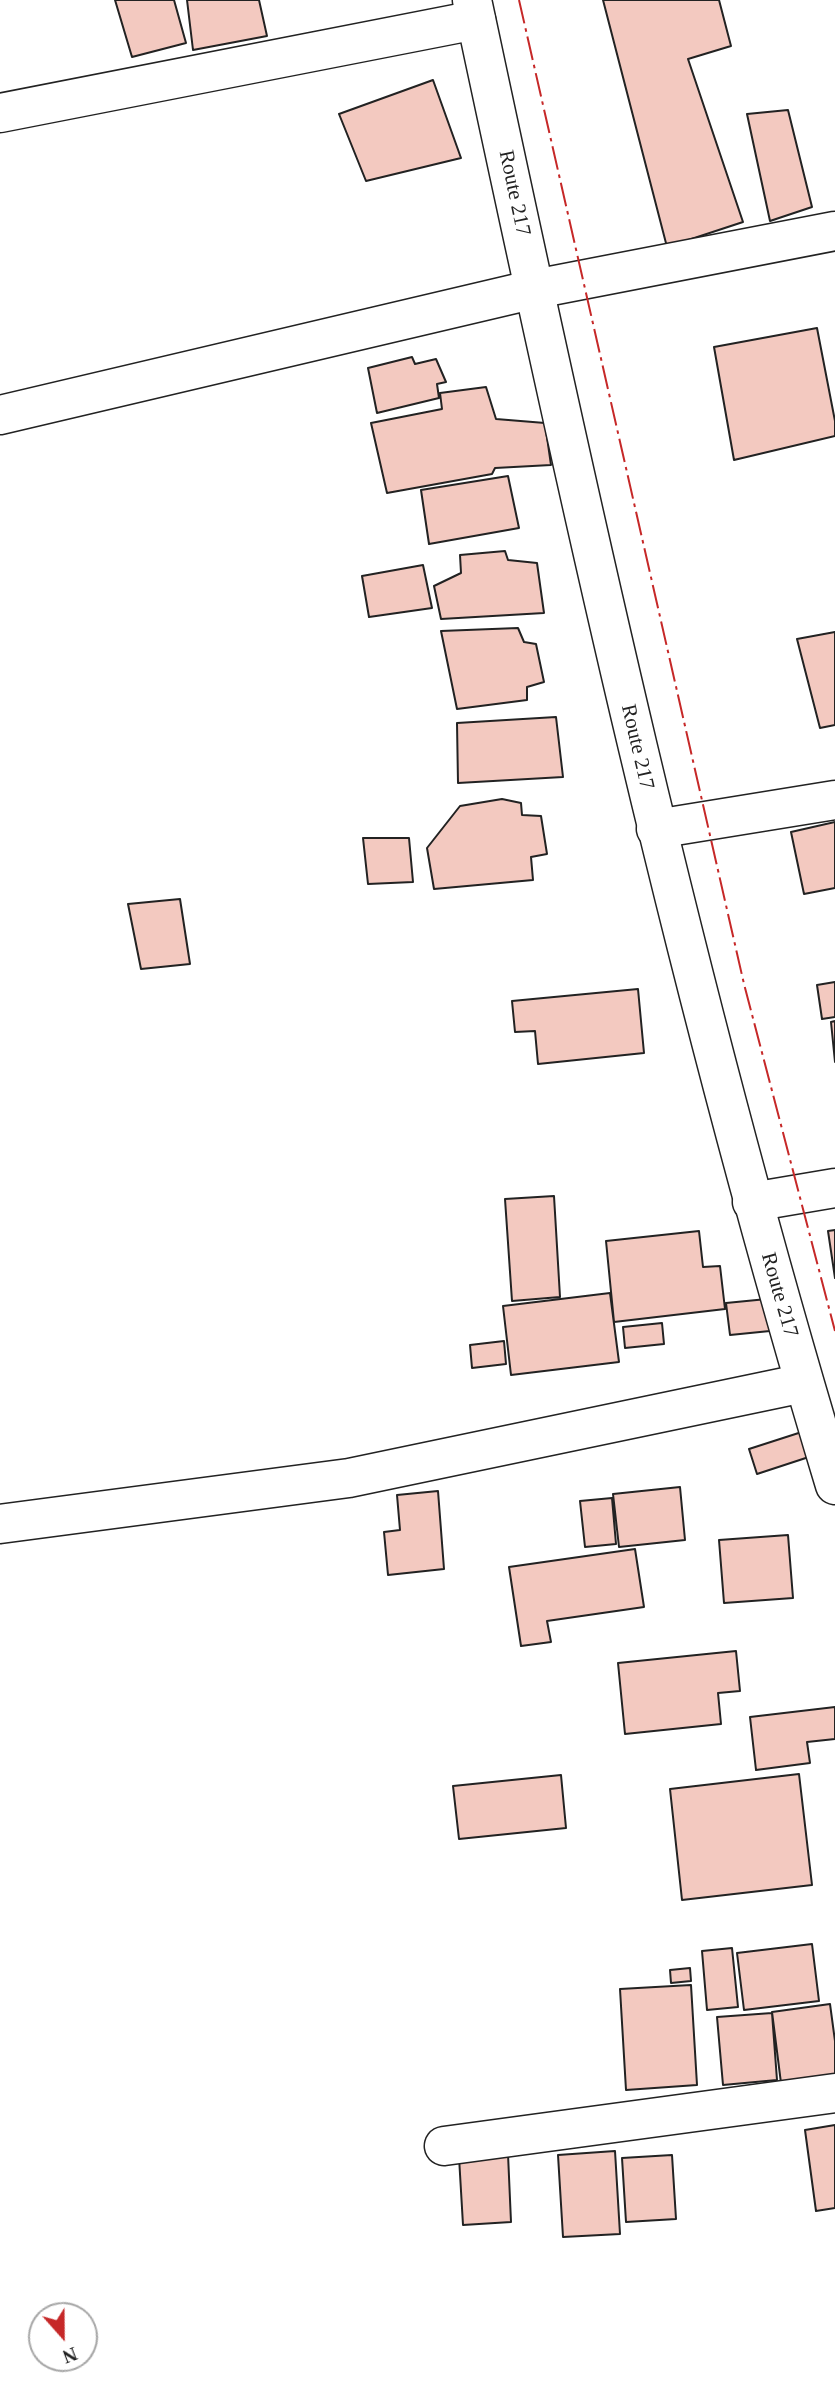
<!DOCTYPE html>
<html>
<head>
<meta charset="utf-8">
<style>
	body { margin:0 }
	#map { position:relative; width:835px; height:2400px; overflow:hidden; background:#fff; font-family:"Times New Roman",serif }
	canvas { display:block }
	.north { position:absolute; left:28px; top:2302px; width:70px; height:70px; box-sizing:border-box; background:#fff; border:2px solid #a7a7a7; border-radius:50%; rotate:159deg; font-size:19px; font-weight:700; line-height:28px; text-align:center; color:#222 }
	.north::after { content:''; display:block; margin:auto; width:24px; height:32px; background:#c62828; clip-path:polygon(50% 0,100% 100%,50% 72%,0 100%) }
</style>
</head>
<body>
<div id="map">
<canvas width="835" height="2400"></canvas>
<div class="north">N</div>
</div>
<script>
const context = document.querySelector('canvas').getContext('2d');
context.lineJoin = 'round';
function fill(path, color) { context.fillStyle = color; context.fill(path, 'evenodd'); }
function stroke(path, color, width, dash) { context.strokeStyle = color; context.lineWidth = width; context.lineCap = dash ? 'butt' : 'round'; context.setLineDash(dash || []); context.stroke(path); }
function label(font, color, halo, rows, align = 'center') {
  context.font = font + ' "Times New Roman",serif'; context.lineWidth = 5; context.setLineDash([]); context.textBaseline = 'middle'; context.strokeStyle = halo; context.fillStyle = color; for (const [text, x, y, turn = 0] of rows) {
    context.save(); context.translate(x, y); context.rotate((+turn || 0) * Math.PI / 180); context.textAlign = isNaN(turn) ? turn : align; if (halo) context.strokeText(text, 0, 0); context.fillText(text, 0, 0); context.restore();
  }
}
const building = new Path2D(`
	M115 0H174L186 43 132 57Z
	M187 0H259L267 36 193 50Z
	M603 0H719L731 46 688 59 743 222 667 247Z
	M433 80 461 158 366 181 339 114Z
	M788 110 812 207 770 221 747 114Z
	M817 328 835 421V436L734 460 714 347Z
	M412 357 415 364 436 359 446 382 437 384 439 398 377 413 368 368Z
	M486 387 496 419 545 423 551 465 495 468 492 474 387 493 371 423 442 409 440 393Z
	M508 476 519 528 429 544 421 490Z
	M505 551 508 560 537 563 544 613 441 619 434 586 461 573 460 555Z
	M423 565 432 608 369 617 362 576Z
	M518 628 524 642 536 644 544 682 527 687V700L457 709 441 631Z
	M835 632V725L820 728 797 639Z
	M556 717 563 777 458 783 457 723Z
	M502 799 521 803 522 815 541 816 547 854 531 857 533 880 434 889 427 848 460 806Z
	M835 822V888L804 894 791 832Z
	M363 838H409L413 882 368 884Z
	M180 899 190 964 141 969 128 904Z
	M835 982V1017L822 1019 817 985Z
	M638 989 644 1053 538 1064 535 1031 515 1032 512 1001Z
	M835 1021V1062L831 1022Z
	M554 1196 560 1297 512 1301 505 1199Z
	M835 1230V1278L828 1231Z
	M699 1231 703 1267 720 1266 725 1309 614 1322 606 1241Z
	M610 1293 619 1362 511 1375 503 1306Z
	M767 1299 770 1331 730 1335 726 1303Z
	M662 1323 664 1344 625 1348 623 1327Z
	M504 1341 506 1364 472 1368 470 1345Z
	M811 1429 818 1454 757 1474 749 1449Z
	M680 1487 685 1540 619 1547 613 1494Z
	M438 1491 444 1569 388 1575 384 1532 400 1530 397 1495Z
	M612 1498 616 1544 585 1547 580 1501Z
	M788 1535 793 1598 724 1603 719 1540Z
	M635 1549 644 1607 547 1621 551 1642 521 1646 509 1567Z
	M736 1651 740 1691 718 1693 721 1724 625 1734 618 1663Z
	M835 1707V1739L807 1742 810 1763 756 1770 750 1717Z
	M799 1774 812 1885 682 1900 670 1789Z
	M561 1775 566 1828 459 1839 453 1786Z
	M812 1944 819 2001 744 2010 737 1953Z
	M732 1948 738 2007 707 2010 702 1951Z
	M690 1968 691 1981 671 1983 670 1970Z
	M691 1985 697 2085 626 2090 620 1989Z
	M830 2004 835 2041V2084L782 2091 772 2012Z
	M772 2013 777 2080 723 2085 717 2017Z
	M835 2125V2208L816 2211 805 2130Z
	M615 2151 620 2234 563 2237 558 2155Z
	M508 2154 511 2222 463 2225 459 2157Z
	M672 2155 676 2219 626 2222 622 2158Z`);
const minor = new Path2D(`
	M0 113 476 20
	M0 415 535 289 835 231
	M656 829 835 800
	M752 1202 835 1188
	M0 1524 349 1478 804 1383
	M444 2146 835 2093`);
const major = new Path2D(`
	M472 0C578 499 687 997 835 1485`);
const power = new Path2D(`
	M519 0 744 984 835 1331`);
const streetNames = [
	["Route 217",514,193,78],
	["Route 217",637,747,77],
	["Route 217",779,1295,74]
];
fill(building, '#f3c9c0');
stroke(building, '#222', 2);
stroke(minor, '#222', 41);
stroke(major, '#222', 41);
stroke(minor, '#fff', 38);
stroke(major, '#fff', 38);
stroke(power, '#c62828', 2, [24, 5, 3.5, 5]);
label('21px', '#222', '#fff', streetNames);
</script>
</body>
</html>
